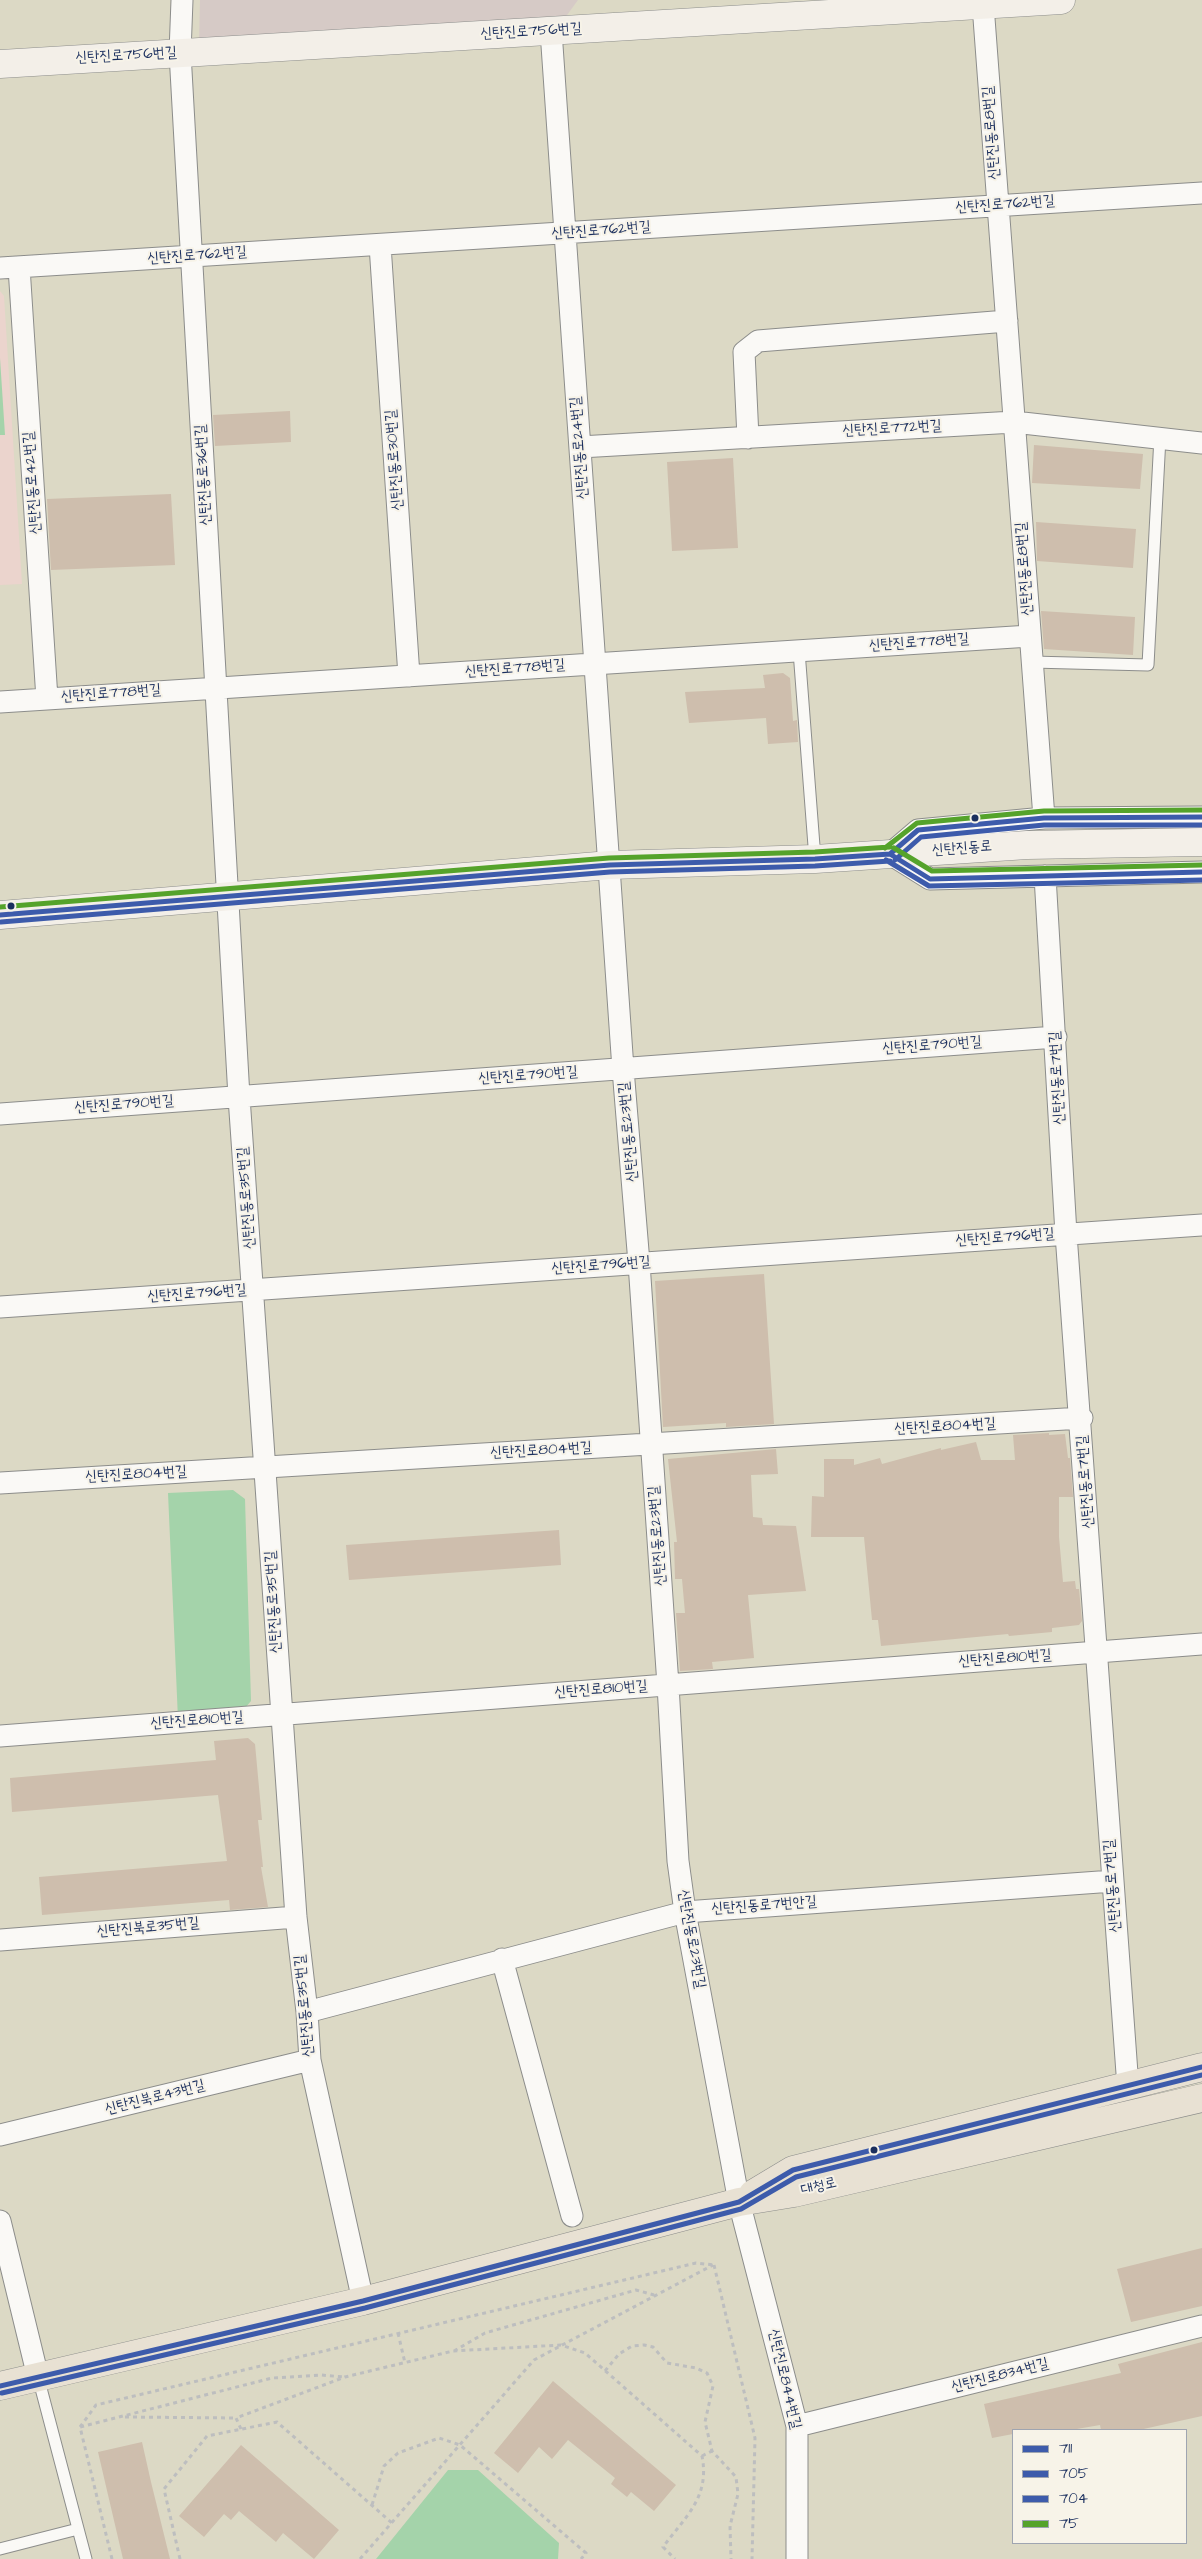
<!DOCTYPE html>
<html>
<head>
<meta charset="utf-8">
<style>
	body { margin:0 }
	#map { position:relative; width:1202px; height:2559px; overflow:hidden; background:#dcd9c5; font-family:"Architects Daughter",sans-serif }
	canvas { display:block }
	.legend { position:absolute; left:1012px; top:2429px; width:175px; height:115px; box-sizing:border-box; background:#f7f3e8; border:1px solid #9fa5b1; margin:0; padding:6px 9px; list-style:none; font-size:15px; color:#1b2f5e }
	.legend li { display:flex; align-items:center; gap:10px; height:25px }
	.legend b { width:25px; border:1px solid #9fa5b1 }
</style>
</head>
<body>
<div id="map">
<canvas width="1202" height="2559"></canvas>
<ul class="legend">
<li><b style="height:6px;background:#3d5bab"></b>711</li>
<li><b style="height:6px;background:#3d5bab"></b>705</li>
<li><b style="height:6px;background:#3d5bab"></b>704</li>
<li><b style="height:6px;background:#55a32b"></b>75</li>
</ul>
</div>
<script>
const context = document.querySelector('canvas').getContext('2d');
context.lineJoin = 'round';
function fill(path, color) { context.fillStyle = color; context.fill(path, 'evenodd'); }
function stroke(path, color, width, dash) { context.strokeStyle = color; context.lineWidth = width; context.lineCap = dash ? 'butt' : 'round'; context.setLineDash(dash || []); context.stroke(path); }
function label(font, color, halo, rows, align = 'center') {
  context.font = font + ' "Architects Daughter","Poor Story",sans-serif'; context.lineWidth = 4; context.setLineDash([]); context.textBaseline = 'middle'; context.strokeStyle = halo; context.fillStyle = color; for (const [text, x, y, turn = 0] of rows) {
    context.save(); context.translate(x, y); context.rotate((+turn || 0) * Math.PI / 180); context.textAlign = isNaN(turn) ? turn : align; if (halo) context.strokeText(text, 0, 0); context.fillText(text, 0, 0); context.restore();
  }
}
const built = new Path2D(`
	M0 291 4 296 22 584 0 585Z`);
const industrial = new Path2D(`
	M200 0H578L562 22 199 44Z`);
const green = new Path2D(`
	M0 358 5 435H0Z
	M233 1490 245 1499 251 1701 240 1714 178 1719 168 1493Z
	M448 2470H478L559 2543 558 2559H376Z`);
const building = new Path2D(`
	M290 411 291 442 215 446 213 415Z
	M1034 445 1143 454 1140 489 1032 483Z
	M733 458 738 548 672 551 667 462Z
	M171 494 175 565 51 570 47 499Z
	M1036 522 1136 529 1133 568 1037 561Z
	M1041 611 1135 617 1133 655 1044 649Z
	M783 673 790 678 793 721 797 720 798 742 768 744 766 718 689 723 685 692 765 688 763 675Z
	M764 1274 774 1424 726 1427V1423L663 1427 655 1281Z
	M1049 1433V1435L1065 1434 1068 1458H1070L1073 1497H1059V1537L1063 1582 1075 1581 1076 1589H1079L1082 1621 1079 1625 1052 1628V1632L1009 1636 1008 1634 881 1646 878 1620H872L864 1537H811L812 1496 824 1497V1459H854V1465L880 1458 882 1464 941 1448V1450L976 1442 981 1460H1015L1013 1435Z
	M776 1449 778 1474 751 1475 753 1517 762 1518 763 1525 796 1526 806 1591 748 1595 754 1658 712 1662 713 1669 680 1671 676 1613H685L682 1579H675L674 1542H677L668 1459Z
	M559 1530 561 1565 349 1580 346 1545Z
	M248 1738 255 1744 262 1820H258L263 1867H261L268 1907 230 1910 229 1900 42 1915 39 1877 227 1861 218 1795 12 1812 10 1778 216 1760 214 1741Z
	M1202 2248V2306L1131 2322 1117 2269Z
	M1202 2342V2416L1139 2430H1101L1100 2425 1071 2430H1013V2434L992 2438 984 2404 1121 2373 1118 2364Z
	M553 2381 676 2485 654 2511 631 2492 627 2497 611 2484 615 2478 568 2440 552 2459 539 2447 518 2473 494 2453Z
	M142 2442 151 2482 170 2559H123L98 2452Z
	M241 2445 339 2530 314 2559 283 2533 276 2542 239 2511 231 2520 224 2514 204 2537 179 2516Z`);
const path = new Path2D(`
	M714 2265 755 2438 752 2559
	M398 2333 405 2363
	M454 2351 485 2333 636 2290 654 2295
	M605 2371 619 2354 632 2346 644 2345 653 2347 667 2363 696 2368 707 2373 713 2386 705 2422 712 2451 736 2477 738 2494 730 2526 731 2559
	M125 2417 236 2418
	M80 2427 96 2405 696 2263 714 2265
	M241 2429 236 2418 345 2377 453 2351 561 2345 585 2353 702 2456C710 2497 686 2516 663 2547L675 2559
	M702 2456 712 2451
	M372 2505 384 2466 398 2453 439 2438 460 2445 586 2553 581 2559
	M112 2559 80 2427 272 2378 321 2375 344 2377
	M180 2559 164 2489 207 2436 277 2422 392 2523
	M360 2559 534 2360 713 2265`);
const lane = new Path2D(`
	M799 651 815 859
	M1032 662 1148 665 1160 437
	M38 2377 86 2559
	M0 2549 78 2529`);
const street = new Path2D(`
	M182 0 180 53 239 1097 296 1917 307 2012 310 2060 363 2301
	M983 5 1044 818
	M551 31 623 1069 639 1263 668 1685 678 1861 685 1912 739 2202 797 2426V2559
	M380 245 409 676
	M19 267 47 699
	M0 268 1202 193
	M748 438 744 352 758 341 1007 321
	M580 447 1014 422 1202 443
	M0 702 1030 636
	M1202 817 1044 818 918 830 890 854 930 879 1202 872
	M1045 876 1066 1234 1128 2087
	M0 1114 1056 1037
	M0 1307 1202 1225
	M0 1483 1082 1418
	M0 1736 1202 1644
	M0 1940 296 1917
	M502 1959 572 2216
	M307 2012 685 1912 1113 1881
	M0 2135 310 2060
	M0 2221 38 2377
	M797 2426 1202 2326`);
const secondary = new Path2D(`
	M0 64 1061 0
	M0 915 610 865 815 859 1027 845 1202 842`);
const primary = new Path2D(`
	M753 2194 793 2170 1202 2067
	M0 2386 363 2301 739 2202 794 2193 1202 2098`);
const bus1 = new Path2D(`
	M890 854 918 830 1044 818 1202 817
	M890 854 930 879 1202 872
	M0 915 610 865 815 859 890 854
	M0 2386 363 2301 739 2202 793 2170 1202 2067`);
const bus2 = new Path2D(`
	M2 2393 365 2308 741 2209 796 2177 1202 2075`);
const bus3 = new Path2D(`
	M886 860 929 886 1202 880
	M895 860 921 837 1044 825H1202
	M1 922 610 872 815 866 890 861`);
const bus4 = new Path2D(`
	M885 848 917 823 1044 811 1202 810
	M894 848 932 871 1202 865
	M0 907 609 858 815 852 890 847`);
const markers = [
	[975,818,4.5,"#1b2f5e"],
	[11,906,4.5,"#1b2f5e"],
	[874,2150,4.5,"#1b2f5e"]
];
const streetNames = [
	["신탄진로756번길",531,32,-3],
	["신탄진로756번길",126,56,-3],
	["신탄진동로8번길",992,133,-94],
	["신탄진로762번길",1005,205,-4],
	["신탄진로762번길",601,231,-4],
	["신탄진로762번길",197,256,-4],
	["신탄진로772번길",892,429,-3],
	["신탄진동로24번길",580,448,-94],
	["신탄진동로30번길",395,460,-94],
	["신탄진동로36번길",204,475,-93],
	["신탄진동로42번길",33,483,-94],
	["신탄진동로8번길",1025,569,-94],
	["신탄진로778번길",919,643,-4],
	["신탄진로778번길",515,669,-4],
	["신탄진로778번길",111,694,-4],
	["신탄진동로",962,849,-4],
	["신탄진로790번길",932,1046,-4],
	["신탄진로790번길",528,1076,-4],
	["신탄진동로7번길",1058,1078,-93],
	["신탄진로790번길",124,1105,-4],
	["신탄진동로23번길",629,1132,-95],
	["신탄진동로35번길",247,1198,-94],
	["신탄진로796번길",1005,1238,-4],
	["신탄진로796번길",601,1266,-4],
	["신탄진로796번길",197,1294,-4],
	["신탄진로804번길",945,1427,-3],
	["신탄진로804번길",541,1451,-3],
	["신탄진로804번길",136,1475,-3],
	["신탄진동로7번길",1086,1482,-94],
	["신탄진동로23번길",658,1536,-94],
	["신탄진동로35번길",274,1602,-93],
	["신탄진로810번길",1005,1659,-4],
	["신탄진로810번길",601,1690,-4],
	["신탄진로810번길",197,1721,-4],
	["신탄진동로7번길",1113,1886,-94],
	["신탄진동로7번안길",764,1906,-4],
	["신탄진북로35번길",148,1928,-5],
	["신탄진동로23번길",691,1939,80],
	["신탄진동로35번길",305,2006,-95],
	["신탄진북로43번길",155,2098,-14],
	["대청로",819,2187,-13],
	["신탄진로834번길",1000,2376,-14],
	["신탄진로844번길",784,2379,77]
];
fill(built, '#ebd4cd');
fill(industrial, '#d6cac6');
fill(green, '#a4d3aa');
fill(building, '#cebead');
stroke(lane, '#8c8d8b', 13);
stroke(street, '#8c8d8b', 23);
stroke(secondary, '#8c8d8b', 29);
stroke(primary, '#8c8d8b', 29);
stroke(path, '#bdbebf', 3, [4, 4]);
stroke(lane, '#faf9f6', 11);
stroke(street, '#faf9f6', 21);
stroke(secondary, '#f3efe8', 28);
stroke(primary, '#e8e1d3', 28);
stroke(bus1, '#3d5bab', 5);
stroke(bus2, '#3d5bab', 5);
stroke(bus3, '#3d5bab', 5);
stroke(bus4, '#55a32b', 5);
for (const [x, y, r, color] of markers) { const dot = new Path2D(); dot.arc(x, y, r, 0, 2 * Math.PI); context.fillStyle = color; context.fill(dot); stroke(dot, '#f7f3e8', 2); }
label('15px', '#1b2f5e', '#f7f3e8', streetNames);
</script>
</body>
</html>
